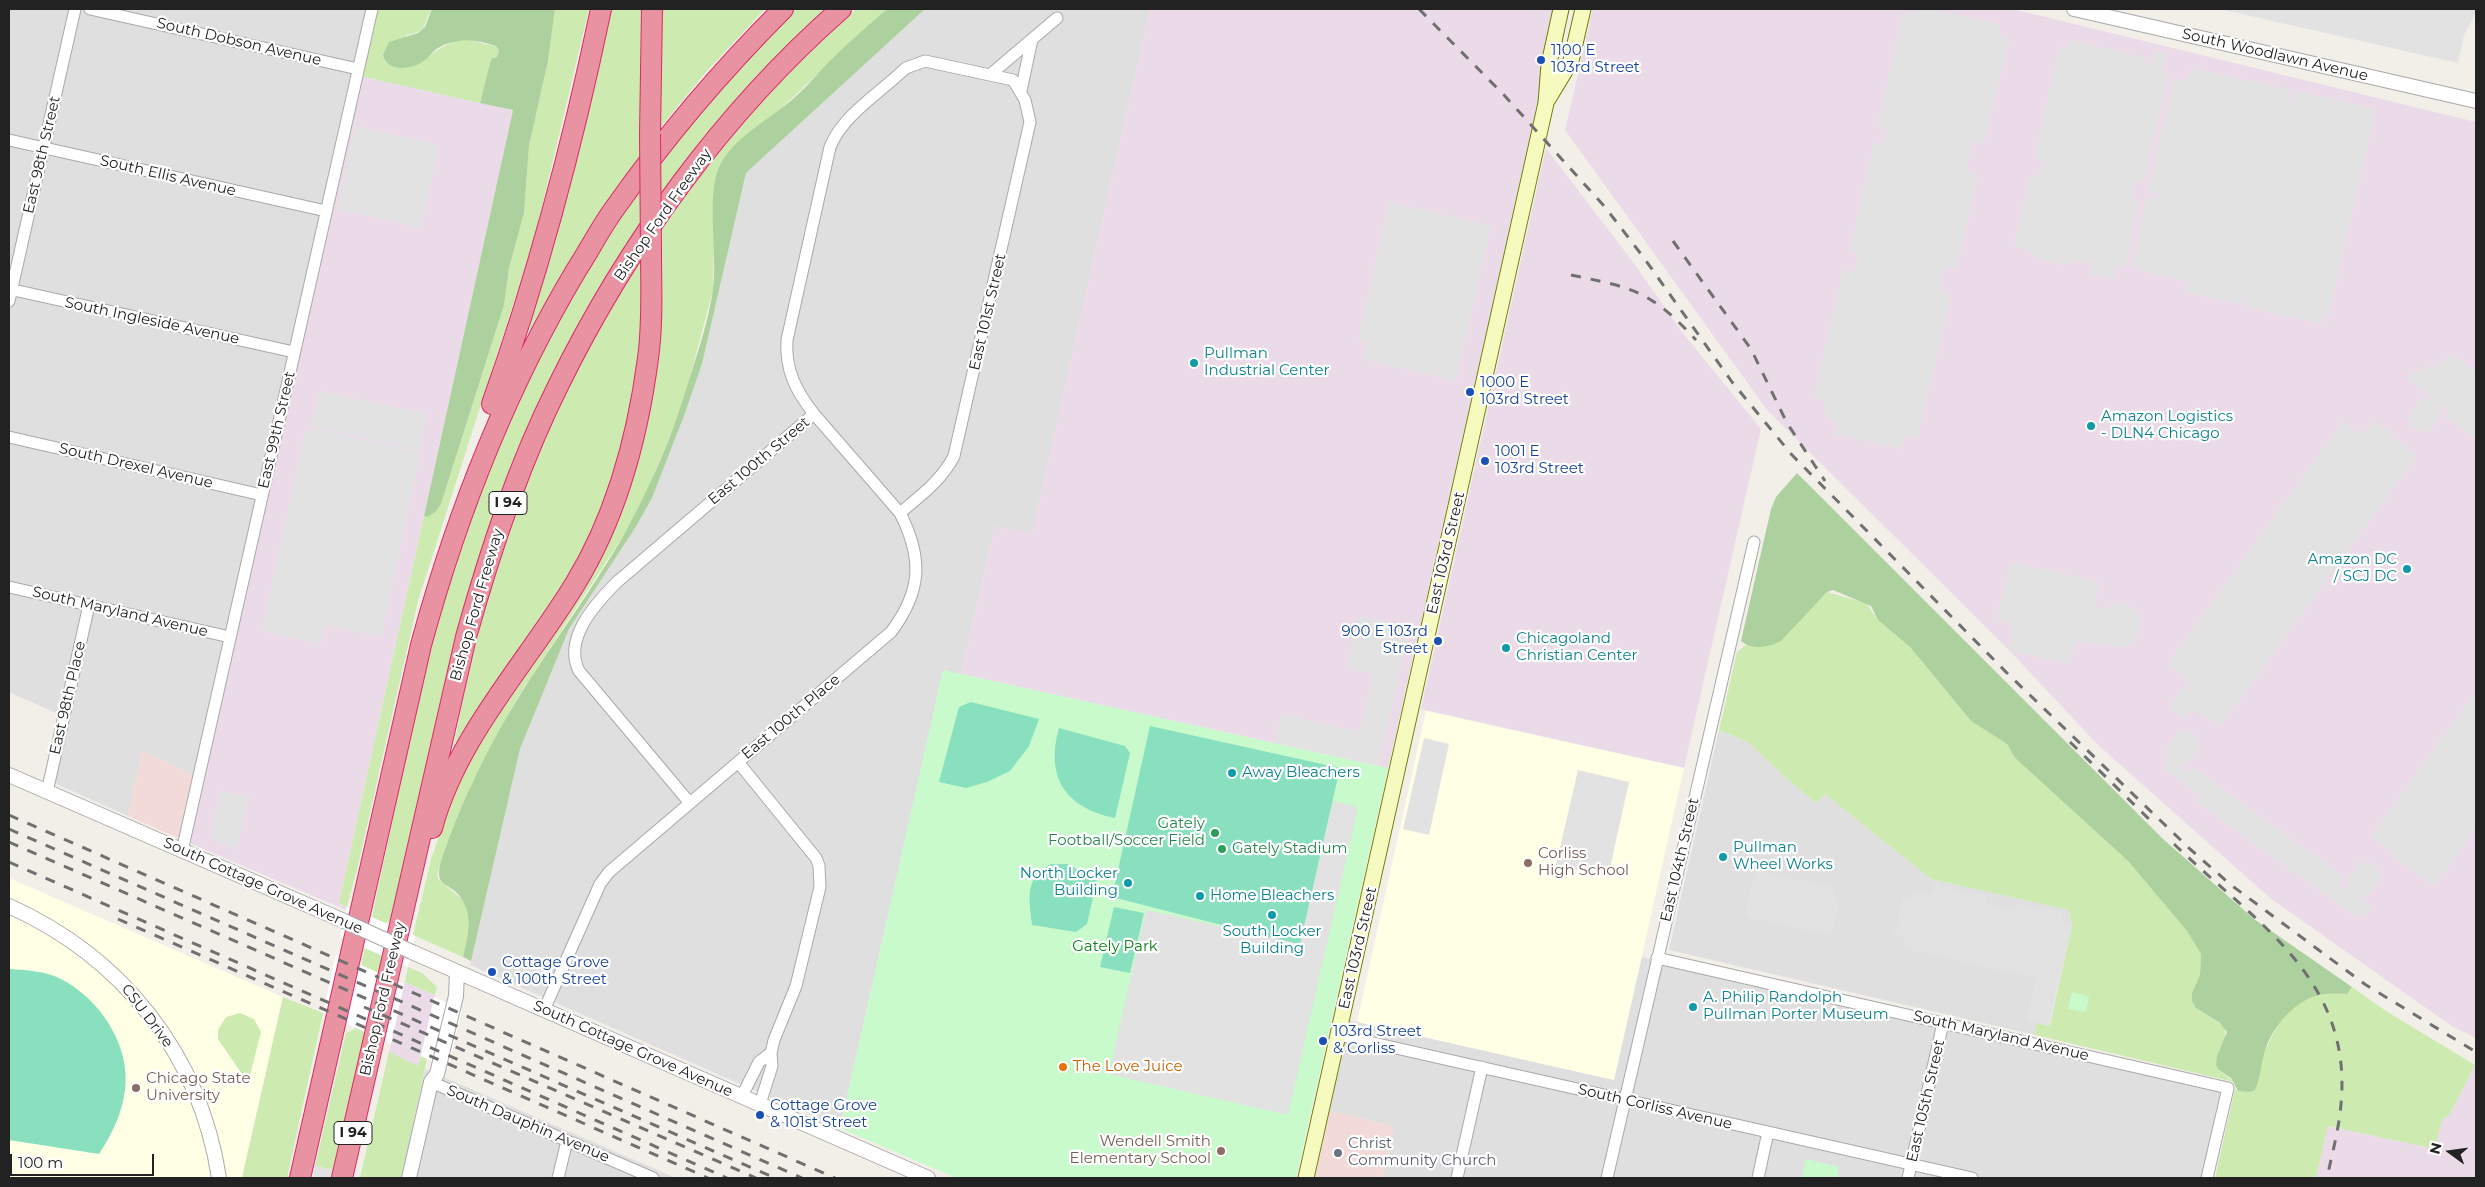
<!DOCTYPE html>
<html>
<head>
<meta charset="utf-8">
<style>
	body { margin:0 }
	#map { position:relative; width:2485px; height:1187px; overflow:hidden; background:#f2efe9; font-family:Montserrat,sans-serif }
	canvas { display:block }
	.frame { position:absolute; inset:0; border:10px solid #222; pointer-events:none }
	.north { position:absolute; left:2425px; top:1127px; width:50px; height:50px; -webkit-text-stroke:4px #fff; paint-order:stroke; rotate:284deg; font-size:14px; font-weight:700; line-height:20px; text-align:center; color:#222 }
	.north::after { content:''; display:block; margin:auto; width:18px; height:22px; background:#222; clip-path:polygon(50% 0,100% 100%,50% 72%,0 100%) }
	.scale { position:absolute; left:10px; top:1154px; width:144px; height:22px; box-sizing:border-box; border:2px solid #222; border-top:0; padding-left:6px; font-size:15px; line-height:18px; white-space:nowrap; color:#222; -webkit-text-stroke:4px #fff; paint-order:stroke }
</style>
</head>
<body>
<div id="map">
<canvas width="2485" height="1187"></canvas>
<div class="frame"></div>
<div class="north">N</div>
<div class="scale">100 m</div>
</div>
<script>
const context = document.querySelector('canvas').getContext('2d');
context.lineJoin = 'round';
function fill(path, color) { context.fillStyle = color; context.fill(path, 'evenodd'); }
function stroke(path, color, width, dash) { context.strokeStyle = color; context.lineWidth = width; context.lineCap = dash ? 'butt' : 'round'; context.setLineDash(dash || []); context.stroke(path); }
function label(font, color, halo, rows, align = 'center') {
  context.font = font + ' Montserrat,sans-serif'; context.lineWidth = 4.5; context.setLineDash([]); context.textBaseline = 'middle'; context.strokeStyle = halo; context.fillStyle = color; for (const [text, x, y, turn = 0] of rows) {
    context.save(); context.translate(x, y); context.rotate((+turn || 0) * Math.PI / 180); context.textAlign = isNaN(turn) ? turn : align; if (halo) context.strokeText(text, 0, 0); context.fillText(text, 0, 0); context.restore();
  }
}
const residential = new Path2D(`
	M9 9H376L202 779 142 751 128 816 50 781 65 717 9 692Z
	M925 9H1150L1032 534 995 526 961 674 943 671 840 1128 470 965 520 749 569 629 637 525 652 498 684 416 702 364 746 173Z
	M1719 730 1748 742 1787 779 1816 803 1825 794 1931 879 2069 910 2072 925 2035 1031V1035L1669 950Z
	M1642 957 2226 1089 2206 1178H1383L1394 1126 1329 1111 1349 1020 1614 1080Z
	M425 1069 676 1178H400Z`);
const commercial = new Path2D(`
	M142 751 202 779 187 842 128 816Z
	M1329 1111 1394 1126 1383 1178H1315Z`);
const industrial = new Path2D(`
	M1150 9H1556L1535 118 1388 768 961 674 995 526 1032 533Z
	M1593 9H2013L2476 122V1038L2453 1027 2270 898 2097 744 2007 648 1767 410 1565 130Z
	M360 76 513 110 339 903 347 907 346 910 187 842Z
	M1546 148 1633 262 1682 332 1761 429 1684 768 1421 709Z
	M405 982 435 995 418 1067 389 1052Z
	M2475 1065 2476 1178H2316L2328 1126 2435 1149 2442 1120 2450 1114Z`);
const education = new Path2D(`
	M1426 711 1684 768 1614 1080 1357 1022Z
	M9 878 283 997 242 1178H9Z`);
const grass = new Path2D(`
	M376 9H432C421 25 430 31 406 35L388 64C420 76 434 42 466 39 474 39 478 43 485 44 488 45 492 45 496 46L499 50 497 57 491 59 480 103 360 76Z
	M555 9H589L535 236 418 601 357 870 347 907 339 903 424 516 428 517 441 504 504 305 509 268 524 213 529 146 548 61Z
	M607 9H642V153L591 226 531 329 525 326Z
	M660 9H765L707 71 660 128Z
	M793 9H826L779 55 661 197V160L756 47Z
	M856 9H887L774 115 715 184 713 290 683 403 664 450 647 492 621 539 518 697 495 740 473 782 443 855 437 875 439 880 464 901 469 915V931L463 957 413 935 431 859 459 782 477 746 585 579 661 305V231L703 172 749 117 786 76Z
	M642 186V221L603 282 555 369 518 448 490 522 454 645 391 920 385 923 372 917C398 798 420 676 456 560 498 427 562 300 642 186Z
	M642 257V328L633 397 624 439 603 507 571 575 453 751C475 632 504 525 554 415 579 360 611 308 642 257Z
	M1827 592 1866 603 1878 620 1910 647 1971 721 2007 744 2015 758 2128 861 2187 931 2201 954 2200 976 2192 993 2196 1008 2225 1027V1039L2217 1057 2219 1070 2234 1082 2035 1035 2036 1023 2050 1025 2072 925 2069 910 1931 879 1825 794 1816 803 1787 779 1748 742 1719 730 1737 652 1746 645 1755 647 1815 604Z
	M365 948 383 956 379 973 361 966Z
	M408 967 422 973 437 987 435 995 405 982Z
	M2352 987 2386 1011 2475 1065 2450 1114 2442 1120 2435 1149 2328 1126 2316 1178H2215L2235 1089 2238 1091 2250 1092C2264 1058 2274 1007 2316 996 2325 993 2337 994 2347 994Z
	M283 997 323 1013 287 1178H242Z
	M240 1013 254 1019 261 1032 248 1083 218 1039V1030L226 1017Z
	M356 1028 366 1033 334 1170 315 1166 346 1033Z
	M389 1052 418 1066 421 1056 427 1059 401 1178H360Z`);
const forest = new Path2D(`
	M432 9H555L548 61 529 146 524 213 509 268 504 305 441 504 436 511 428 517 424 516 513 110 480 103 491 59 497 57 499 50 496 46C482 42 469 38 454 42 450 43 444 44 440 47 433 50 429 58 422 62 410 70 387 72 383 55L389 42 418 33 425 27Z
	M887 9H925L746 173 702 364 684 416 652 498 637 525 569 629 520 749 471 961 463 957C467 939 473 921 464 903 452 878 430 893 443 855 462 800 489 745 520 695 553 642 591 592 622 538 650 488 673 435 689 380 698 351 709 320 713 289 718 255 705 191 721 163 737 135 772 118 795 97 809 85 820 70 834 57 851 40 869 25 887 9Z
	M1797 473 2163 839 2254 919 2352 987 2347 994C2337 994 2325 993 2316 996 2294 1002 2273 1027 2266 1048 2261 1061 2261 1077 2255 1090L2250 1092 2238 1091 2231 1078 2219 1070 2216 1065 2217 1056 2227 1032 2220 1023 2196 1008 2192 1001V993L2200 975 2201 954 2187 931 2128 861 2015 758 2007 744 1971 721 1910 647 1878 620 1871 606 1833 590 1827 592 1781 641C1769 647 1752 651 1741 641L1771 509 1776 497Z`);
const park = new Path2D(`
	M943 670 1388 768 1296 1178H956L840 1128Z
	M2072 992 2089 996 2086 1012 2068 1009Z
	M1806 1159 1839 1167 1837 1178H1802Z`);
const pitch = new Path2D(`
	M971 702 1039 719 1029 746 1010 771 987 782 966 788 939 782 959 707Z
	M1150 726 1340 768 1300 945 1112 897Z
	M1059 728 1125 746 1130 753 1115 818C1065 808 1045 777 1059 728Z
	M1051 864H1067L1097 880 1087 924 1076 932 1032 925C1029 898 1024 879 1051 864Z
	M1114 907 1144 913 1130 973 1100 967Z
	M9 969C27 970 45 971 61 979 100 999 131 1046 125 1090 122 1114 112 1134 99 1154L9 1140Z`);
const parking = new Path2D(`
	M1914 9H1933L2000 24 1998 36 2009 40 1984 142 1973 141 1966 172 1978 176 1957 268 1945 267 1939 291 1951 295 1918 437 1904 436 1901 449 1835 434 1838 424 1826 416 1825 400 1814 397 1843 270 1855 272 1859 254 1850 250 1874 142 1884 143 1887 129 1878 125 1903 12 1912 14Z
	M2220 9H2475L2476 12 2464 35 2458 63Z
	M2069 40 2146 58 2145 64 2150 67 2155 51 2166 53 2162 71 2168 75 2144 182 2136 181 2132 199 2139 202 2125 267 2116 266 2114 279 2091 274 2092 264 2076 261 2064 265 2037 259 2030 250 2014 245 2030 176 2038 177 2042 161 2035 157 2059 47 2067 48Z
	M2192 68 2291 90 2288 101 2292 103 2296 91 2376 109 2329 314H2324L2322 324 2246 307 2247 295 2244 296 2242 304 2185 292 2187 282 2142 271 2141 269 2131 266 2147 196 2159 198V193L2148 191 2174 78 2187 81Z
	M355 126 439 145 421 228 337 209Z
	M1389 202 1491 226 1456 381 1363 359 1367 342 1358 340Z
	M2450 353 2476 372V439L2446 417 2450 410 2441 404 2439 408 2444 411 2428 434 2423 430 2419 432 2411 426 2413 422 2407 419 2423 396 2429 400 2432 398 2406 378 2425 367 2442 365Z
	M319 391 427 414 420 450 311 426Z
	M2343 421 2359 433 2366 432 2374 421 2392 432 2396 441 2417 456 2221 726 2194 710H2188L2183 718 2169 707 2186 684V679L2167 665Z
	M311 428 421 452 381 637 325 625 320 644 262 631 305 431 310 432Z
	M2011 562 2099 582 2095 607 2101 610 2120 602 2129 606 2137 612 2141 619 2137 638 2124 647 2078 641 2074 645 2069 664 2008 650 2012 631 2011 626 2008 623 1996 620Z
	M1359 616 1410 628 1379 765 1275 742 1281 714 1360 732 1373 674 1347 668Z
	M2476 691V829L2435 886 2396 859 2392 852 2371 836Z
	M2181 729 2186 733 2189 731 2197 736 2196 740 2202 744 2186 767 2180 763 2178 766 2187 773 2193 767 2344 877 2340 884 2348 890 2351 886 2345 883 2361 860 2367 864 2370 862 2379 868 2377 872 2383 876 2366 898 2361 894 2358 896 2370 906 2374 905 2365 917 2361 913 2357 918 2197 802 2201 796 2163 768 2170 757 2164 751Z
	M1424 738 1449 744 1429 835 1403 829Z
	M1578 770 1629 782 1608 877 1556 865Z
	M220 791 249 797 237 850 210 838Z
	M1333 801 1358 807 1288 1115 1109 1074 1146 910 1300 944Z
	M1754 870 1834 887 1833 896 1840 898 1832 935 1745 917Z
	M1934 884 1987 896 1986 904 2016 911 2018 903 2063 913 2061 922 2072 925 2049 1026 2027 1021 2036 978 1902 948 1904 938 1894 936 1903 897 1910 898 1912 890 1931 894Z
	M315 1166 334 1170 332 1178H313Z`);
const pier = new Path2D(`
	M347 907 415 936 408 967 340 937Z
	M336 954 404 984 391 1044 323 1013Z
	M434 997 462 1010 448 1069 421 1056Z`);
const minor = new Path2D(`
	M90 9 358 69
	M991 74 1057 18
	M1021 91 1032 39
	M9 140 326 211
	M9 289 294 352
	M9 301 75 9
	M9 437 262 495
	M9 587 230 637
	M738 762 816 858 819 866 820 887 796 986 774 1040 771 1053 772 1066 760 1104
	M47 792 89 605
	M689 802 579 671C563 639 595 604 617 582L814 414C796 391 785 370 787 340L830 147C842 117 875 96 898 75L906 68 925 61 1013 80 1025 100 1030 122 954 456C942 480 920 496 900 513
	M182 851 372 9
	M1657 958 2228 1088 2207 1178
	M544 1010 600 884 609 872 891 632C922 591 923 558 900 513L814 414
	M1338 1035 1972 1178
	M431 1082 653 1178
	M742 1096 759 1062 771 1053
	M558 1178 567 1141
	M1457 1178 1482 1067
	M1607 1178 1754 542
	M1758 1178 1768 1132
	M1908 1178 1943 1023`);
const tertiary = new Path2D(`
	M2074 9 2476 101
	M9 775 344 921
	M9 906C122 957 200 1054 219 1178
	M412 952 928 1178
	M409 1178 431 1082 437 1074 456 996 457 972`);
const secondary = new Path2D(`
	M1548 99 1571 61 1583 9
	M1306 1178 1546 103 1549 64 1561 9`);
const motorway = new Path2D(`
	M650 134 652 9
	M492 404C538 275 573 143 601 9
	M432 828C457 736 527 663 575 584 616 517 638 435 648 358 653 323 651 287 651 252
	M300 1178 421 645C457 513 507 386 577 269 590 249 601 227 615 208 665 137 722 70 783 9
	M342 1178 466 637C490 551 518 466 558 386 627 245 723 113 841 9`);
const rail = new Path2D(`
	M1419 9 1504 95 1605 207 1644 258 1732 382 1792 455 2008 674 2190 849 2231 885 2366 985 2476 1052
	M1673 241 1751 349 1787 423 1825 481
	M1571 275C1634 288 1651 291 1696 340
	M2070 742 2151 821
	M9 815 835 1178
	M9 829 802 1178
	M9 842 775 1178
	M2174 844C2252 920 2353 977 2341 1104 2339 1129 2332 1154 2327 1178
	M9 862 727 1178
	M118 919 708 1178
	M364 1007 756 1178`);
const tertiaryBridge = new Path2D(`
	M344 921 412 952`);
const motorwayBridge = new Path2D(`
	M650 134 651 252`);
const markers = [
	[1541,60,5,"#1a4fb4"],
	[1194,363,5,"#0f9aa8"],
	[1470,392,5,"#1a4fb4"],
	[2091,426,5,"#0f9aa8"],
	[1485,461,5,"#1a4fb4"],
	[2407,569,5,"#0f9aa8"],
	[1438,641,5,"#1a4fb4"],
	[1506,648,5,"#0f9aa8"],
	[1232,773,5,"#0f9aa8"],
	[1215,833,5,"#2e9e5b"],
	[1222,849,5,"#2e9e5b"],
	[1723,857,5,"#0f9aa8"],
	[1528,863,5,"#8d6e63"],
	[1128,883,5,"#0f9aa8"],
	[1200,896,5,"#0f9aa8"],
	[1272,915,5,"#0f9aa8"],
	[492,972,5,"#1a4fb4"],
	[1693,1007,5,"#0f9aa8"],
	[1323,1041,5,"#1a4fb4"],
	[1063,1067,5,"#e8710a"],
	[136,1088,5,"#8d6e63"],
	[760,1115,5,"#1a4fb4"],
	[1221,1151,5,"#8d6e63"],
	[1338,1153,5,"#6b7280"]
];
const shields = [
	[508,503,38],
	[353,1133,38]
];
const shieldNames = [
	["I 94",508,503],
	["I 94",353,1133]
];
const streetNames = [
	["South Dobson Avenue",239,42,13],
	["South Woodlawn Avenue",2275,55,13],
	["East 98th Street",42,155,-77],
	["South Ellis Avenue",168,176,13],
	["Bishop Ford Freeway",663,215,-55],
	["East 101st Street",988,312,-77],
	["South Ingleside Avenue",152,321,12],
	["East 99th Street",277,430,-77],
	["East 100th Street",759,461,-40],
	["South Drexel Avenue",136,466,13],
	["East 103rd Street",1446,553,-77],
	["Bishop Ford Freeway",477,605,-74],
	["South Maryland Avenue",120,612,13],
	["East 98th Place",68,698,-77],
	["East 100th Place",791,717,-40],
	["East 104th Street",1680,860,-77],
	["South Cottage Grove Avenue",263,886,24],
	["East 103rd Street",1358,948,-77],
	["Bishop Ford Freeway",383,999,-77],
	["CSU Drive",147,1016,53],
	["South Maryland Avenue",2001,1036,13],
	["South Cottage Grove Avenue",633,1049,24],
	["East 105th Street",1926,1101,-77],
	["South Corliss Avenue",1655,1107,13],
	["South Dauphin Avenue",528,1124,23]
];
const transitNames = [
	["1100 E",1551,51],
	["103rd Street",1551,68],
	["1000 E",1480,383],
	["103rd Street",1480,400],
	["1001 E",1495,452],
	["103rd Street",1495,469],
	["900 E 103rd",1428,632,"right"],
	["Street",1428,649,"right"],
	["Cottage Grove",502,963],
	["& 100th Street",502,980],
	["103rd Street",1333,1032],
	["& Corliss",1333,1049],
	["Cottage Grove",770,1106],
	["& 101st Street",770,1123]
];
const cultureNames = [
	["Pullman",1204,354],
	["Industrial Center",1204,371],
	["Amazon Logistics",2101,417],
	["- DLN4 Chicago",2101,434],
	["Amazon DC",2397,560,"right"],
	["/ SCJ DC",2397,577,"right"],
	["Chicagoland",1516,639],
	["Christian Center",1516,656],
	["Away Bleachers",1242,773],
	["Pullman",1733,848],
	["Wheel Works",1733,865],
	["North Locker",1118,874,"right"],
	["Building",1118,891,"right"],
	["Home Bleachers",1210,896],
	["South Locker",1272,932,"center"],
	["Building",1272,949,"center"],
	["A. Philip Randolph",1703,998],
	["Pullman Porter Museum",1703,1015]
];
const leisureNames = [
	["Gately",1205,824],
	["Football/Soccer Field",1205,841],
	["Gately Stadium",1232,849,"left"]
];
const educationNames = [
	["Corliss",1538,854],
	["High School",1538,871],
	["Chicago State",146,1079],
	["University",146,1096],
	["Wendell Smith",1211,1142,"right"],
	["Elementary School",1211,1159,"right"]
];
const parkNames = [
	["Gately Park",1115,947]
];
const foodNames = [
	["The Love Juice",1073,1067]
];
const worshipNames = [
	["Christ",1348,1144],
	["Community Church",1348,1161]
];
fill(residential, '#e0dfdf');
fill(commercial, '#f2dad9');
fill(industrial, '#ebdbe8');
fill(education, '#ffffe5');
fill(grass, '#cdebb0');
fill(forest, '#add19e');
fill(park, '#c8facc');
fill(pitch, '#88e0be');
fill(parking, '#e2e2e2');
fill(pier, '#fff');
stroke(minor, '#a9a9a9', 13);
stroke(tertiary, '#a9a9a9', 16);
stroke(secondary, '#707d05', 17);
stroke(motorway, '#dc2a67', 22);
stroke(minor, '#fff', 11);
stroke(tertiary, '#fff', 14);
stroke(secondary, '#f7fabf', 15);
stroke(motorway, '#e892a2', 20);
stroke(rail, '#707070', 3, [10, 10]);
stroke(tertiaryBridge, '#a9a9a9', 16, []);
stroke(motorwayBridge, '#dc2a67', 22, []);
stroke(tertiaryBridge, '#fff', 14);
stroke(motorwayBridge, '#e892a2', 20);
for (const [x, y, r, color] of markers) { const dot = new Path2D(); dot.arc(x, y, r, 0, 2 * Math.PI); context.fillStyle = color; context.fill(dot); stroke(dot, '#fff', 2); }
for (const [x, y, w] of shields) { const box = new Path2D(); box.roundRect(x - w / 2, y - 11.5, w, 23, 4); context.fillStyle = '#fff'; context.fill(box); stroke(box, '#222', 1); }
label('bold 14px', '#222', null, shieldNames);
label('15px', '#222', '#fff', streetNames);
label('15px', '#164399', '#fff', transitNames, 'left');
label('15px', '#0d838f', '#fff', cultureNames, 'left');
label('15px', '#27864d', '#fff', leisureNames, 'right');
label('15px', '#785e54', '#fff', educationNames, 'left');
label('15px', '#0c8416', '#fff', parkNames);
label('15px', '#c56008', '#fff', foodNames, 'left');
label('15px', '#5b616d', '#fff', worshipNames, 'left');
</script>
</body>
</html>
